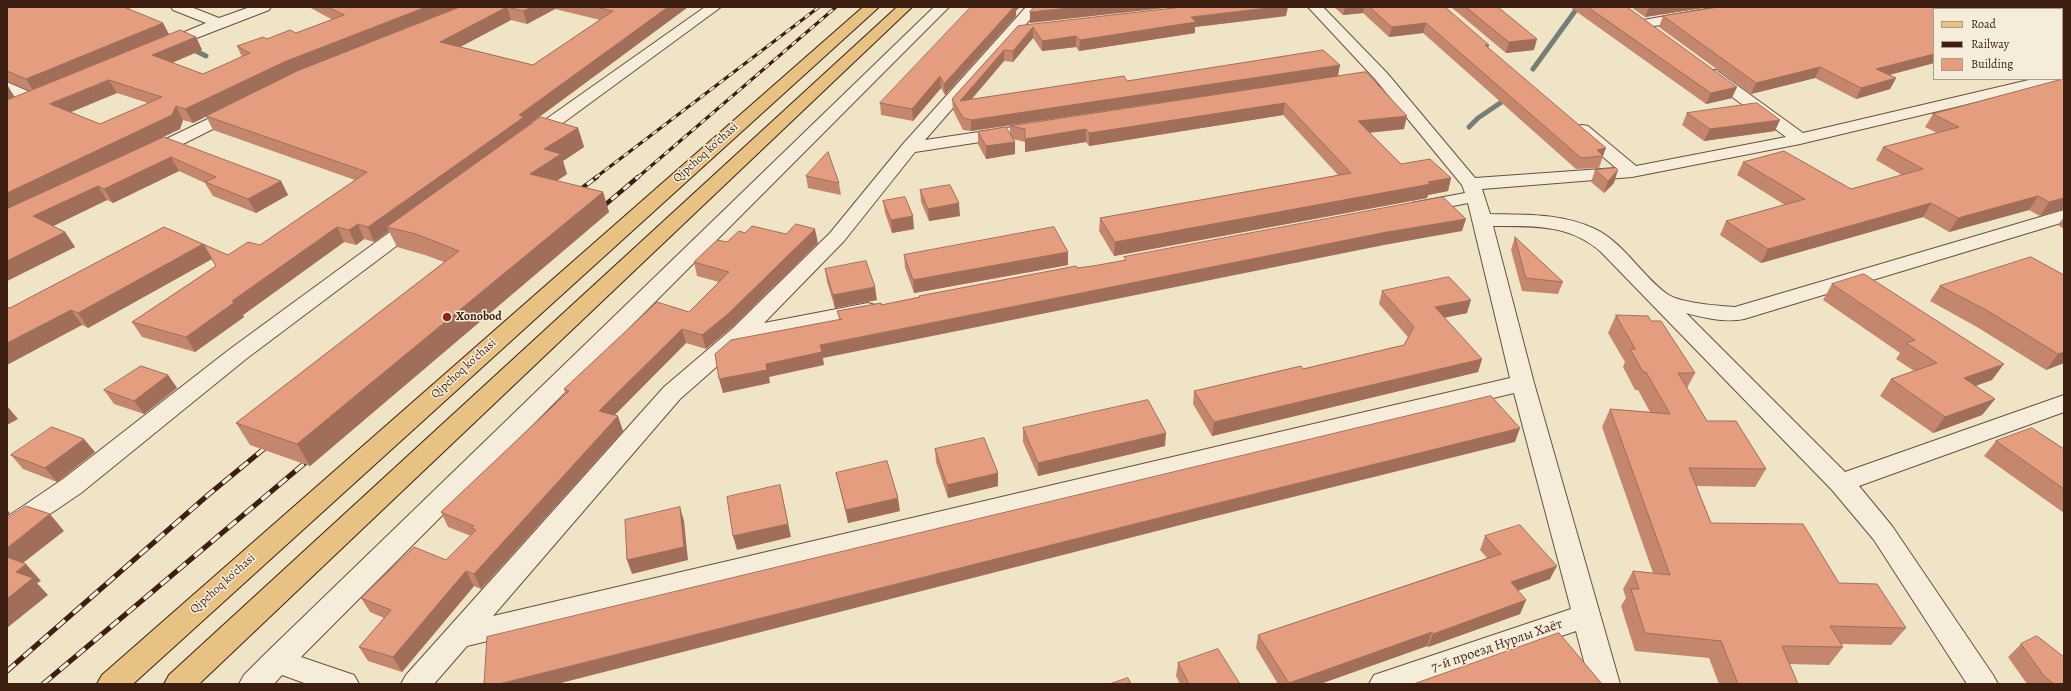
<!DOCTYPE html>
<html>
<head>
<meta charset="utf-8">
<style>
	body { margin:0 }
	#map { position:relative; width:2071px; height:691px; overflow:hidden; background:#efe4c5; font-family:Alegreya,serif }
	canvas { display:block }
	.frame { position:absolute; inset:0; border:8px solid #3d1f12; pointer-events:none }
	.legend { position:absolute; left:1933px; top:8px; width:130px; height:72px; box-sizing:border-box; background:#f5edd9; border:1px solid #ab9b89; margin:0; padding:5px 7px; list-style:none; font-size:12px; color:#3d1f12 }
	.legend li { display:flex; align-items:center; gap:8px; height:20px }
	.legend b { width:20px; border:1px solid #ab9b89 }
</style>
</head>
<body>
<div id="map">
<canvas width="2071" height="691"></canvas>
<div class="frame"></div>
<ul class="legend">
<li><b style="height:5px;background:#e8c282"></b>Road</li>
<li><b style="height:5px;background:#3d1f12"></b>Railway</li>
<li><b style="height:11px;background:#e49d7f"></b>Building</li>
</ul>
</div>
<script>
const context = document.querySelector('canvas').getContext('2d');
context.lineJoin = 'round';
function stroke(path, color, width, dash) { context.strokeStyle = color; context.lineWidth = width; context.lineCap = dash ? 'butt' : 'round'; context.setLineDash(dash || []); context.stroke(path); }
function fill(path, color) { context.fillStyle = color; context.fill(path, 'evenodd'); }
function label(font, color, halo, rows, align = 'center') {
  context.font = font + ' Alegreya,serif'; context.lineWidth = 3; context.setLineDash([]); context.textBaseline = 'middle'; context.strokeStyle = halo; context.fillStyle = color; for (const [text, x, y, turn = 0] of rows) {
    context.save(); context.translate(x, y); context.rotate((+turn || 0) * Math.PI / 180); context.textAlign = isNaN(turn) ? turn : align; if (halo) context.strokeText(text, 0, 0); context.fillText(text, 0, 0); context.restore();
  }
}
const stream = new Path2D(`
	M190 48 206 56
	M1533 69 1578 7
	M1469 127 1478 118 1509 97`);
const street = new Path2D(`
	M171 7H191L219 18 250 7H271L269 10 163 51 158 49 155 46 158 43 206 23 173 10Z
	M705 7H721L537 142 531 143 525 142 522 138 525 134Z
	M934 7H949L301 657 354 675 359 684H307L282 675 274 684H239L244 675 267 652Z
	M1026 7H1041L925 140 1040 123 1046 124 1049 128 1046 132 915 152 844 241 764 323 868 303 875 305 879 310 875 315 747 340 680 399 493 616 1510 378 1468 203 1419 213 1412 211 1410 207 1412 203 1465 193 1462 185 1375 79 1308 7H1323L1387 73 1475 178 1616 168 1576 134 1573 130 1576 126 1582 125 1588 126 1636 166 1786 137 1704 76 1702 73 1704 70H1716L1803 133 2033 79H2062L2060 82 1800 144 1632 177 1482 189 1490 214C1526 215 1562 213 1595 229 1624 243 1641 275 1667 294 1679 303 1720 306 1735 307L2064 210V222L1744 319C1726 323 1704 318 1686 313L1845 472 2064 395V412L1859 486 1892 526 1993 675 1998 684H1967L1874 540 1832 490 1601 252C1570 224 1533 226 1493 226L1534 383 1620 684H1590L1576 631 1422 684H1369L1374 675 1571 609 1514 393 467 646 434 684H401L406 675 664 387 732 329 830 233 903 144Z
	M1718 7H1751L1749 10 1744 11 1643 28 1638 27 1636 24 1638 21 1643 20Z
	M2062 38 2064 39V49L2062 48Z
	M7 82 39 96 41 100 39 104 33 105 27 104 7 93Z
	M237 105 243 106 245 110 243 114 155 158 149 159 143 158 140 154 143 150Z
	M416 216 423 218 426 222 423 226 246 359 81 493 16 537 7 540V517L63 479 230 349 409 218Z`);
const primary = new Path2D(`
	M863 7H879L133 684H97L102 675Z
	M897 7H912L199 684H164L169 675Z`);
const railFar2 = new Path2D(`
	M595 178 819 7
	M637 178 836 7`);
const railFar1 = new Path2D(`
	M574 194 597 177
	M599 210 638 177`);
const rail = new Path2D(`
	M7 671 208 495 271 443
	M43 684 312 457`);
const wall = new Path2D(`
	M7 7 128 9 163 23 169 35 196 37 202 50 172 63 203 74 242 57 237 46 267 39 296 33 333 20 309 7H688L531 123 578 128 584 147 563 161 567 174 557 181 603 192 609 212 310 466 250 445 236 423 444 262 425 255 397 247 389 231 374 242 364 239 356 245 344 242 243 315 244 317 195 352 142 337 132 322 216 266 212 259 88 328 82 325 10 308 164 227 228 255 260 245 355 180 213 130 206 116 193 123 183 120 180 129 152 142 281 181 288 195 256 213 213 196 205 183 179 171 113 203 107 200 53 226 65 232 75 247 7 281V86L15 97 30 91 7 81ZM555 9 600 20 533 65 460 47 511 20 527 24ZM117 93 148 103 100 124 71 112Z
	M1334 7H1445L1488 48 1603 156 1599 168 1576 169 1423 33 1389 37 1363 13 1343 15Z
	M1451 7H1498L1534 50 1506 53Z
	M1570 7H1627L1732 98 1706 104Z
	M1631 7H1709L1645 17Z
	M1719 7H2064V39L2063 38 2062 40V9H1934V63L1889 75 1896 78 1890 89 1856 99 1815 78 1751 94 1659 27 1663 16Z
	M1016 11V16L945 95 941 88 913 121 881 115 880 103Z
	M1286 16 1195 27V33L1079 51 1076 47 1042 51 1033 38 1013 62 1004 61 972 99 1127 81 1338 76 971 131 963 130 953 110 952 99 1018 26Z
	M1366 72 1404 129 1369 133 1401 164 1451 178 1448 191 1428 195 1427 198 1114 256 1099 231 1100 218 1338 175 1283 115 1089 146 1086 142 1025 152V142L1013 139 1015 142V154L986 159 978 144V132L1010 135V126Z
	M2064 79V209L2040 216 2029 210 1949 232 1923 217 1761 263 1720 235 1726 221 1785 205 1737 175 1743 162 1851 189 1902 175 1876 160 1883 147 1937 133 1925 127 1933 114Z
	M1687 113 1775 131 1704 141 1682 125Z
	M1595 170 1614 183 1604 193 1591 182Z
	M806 176 839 183 841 195 808 188Z
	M920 190 960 216 929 221 921 202Z
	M883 201 914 229 892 233 885 213Z
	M2064 217V229L2058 225Z
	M745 233 818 243 731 328 706 349 686 343 614 415 623 431 481 589 474 586 402 672 368 661 359 647 384 618 370 612 361 598 446 560 471 536 448 527 441 512 566 395 564 389 689 312 719 282 697 276 694 262 727 242Z
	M1515 237 1563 282 1558 294 1522 291 1511 250Z
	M1068 252V265L914 293 905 268 904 255Z
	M825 269 877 300 835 308 827 282Z
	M2064 275V363L2046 370 1977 327 1930 301 1940 286Z
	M1832 284 1992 380 1975 386 1995 399 1982 415 1933 433 1880 396 1891 379 1914 371 1896 359 1900 353 1823 300Z
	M1382 291 1467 313 1444 318 1482 359 1478 372 1212 436 1193 404 1194 391 1303 369 1404 345 1408 337 1379 304Z
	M1616 315 1651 321 1695 373 1687 388 1707 421 1766 469 1755 487 1696 486 1711 523 1839 583 1906 628 1891 645 1841 644 1843 647 1829 665 1789 664 1798 684H1719L1709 658 1635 651 1621 606 1626 598 1623 589 1633 571 1653 573 1602 427 1610 409 1650 412 1638 390H1635L1623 367 1625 362 1608 333Z
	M168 375 177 388 144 414 114 404 104 390Z
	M1023 428 1165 446 1038 476 1023 442Z
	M1996 441 2064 449V513L1984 456Z
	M935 449 998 486 948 498 936 462Z
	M95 452 57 482 23 469 11 455Z
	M836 473 900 511 848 523 839 486Z
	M1485 536 1550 579 1518 591 1526 600 1520 614 1428 647 1427 646 1320 684H1278L1256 648 1258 635 1487 558 1480 550Z
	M2021 644 2064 684H2027L2008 657Z
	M1178 663 1240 684H1180L1176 676Z`);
const shadedWall = new Path2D(`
	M113 7H133L116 13Z
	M426 7H462L290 76 193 123 185 109 284 62Z
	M507 7 511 20 445 55 440 42Z
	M532 7H555V9L527 24 523 11Z
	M668 7H688L527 126 387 227 389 231 374 242 368 227 519 115Z
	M1012 7H1020L1016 11V16L945 95 944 84Z
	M1079 7H1174L1030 23V12Z
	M1276 7H1288L1286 16 1195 27V33L1079 51 1080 40 1191 17Z
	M1345 7H1364L1363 13 1343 15Z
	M1649 7H1709L1645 17Z
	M163 23 170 36 34 92 26 79Z
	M1426 23 1423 33 1389 37 1392 27Z
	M1033 27V38L1013 62V51Z
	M2064 33V37L2062 40V34Z
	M1076 36V47L1042 51V41Z
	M196 37 202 50 159 68 152 55Z
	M1537 39 1534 50 1506 53 1509 42Z
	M1485 45H1489L1486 56Z
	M1004 50V61L960 112V101Z
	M1934 54V63L1870 80 1876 69Z
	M1340 65 1338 76 971 131V120Z
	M1820 67 1815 78 1751 94 1756 83Z
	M940 76 941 88 913 121 912 109Z
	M1896 78 1890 89 1856 99 1861 88Z
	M109 80 117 93 59 117 50 104Z
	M8 86 16 100 7 104V87Z
	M1737 87 1732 98 1706 104 1711 93Z
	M1285 103 1283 115 1089 146V133Z
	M176 106 183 120 180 129 7 212V193Z
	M1407 116 1404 129 1355 134 1358 121Z
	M1780 120 1775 131 1704 141 1710 129Z
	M578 128 584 147 563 161 567 174 536 194 530 174 544 149Z
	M1086 129V142L1025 152V139Z
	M1015 142V154L986 159V146Z
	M1606 148 1603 156 1597 150Z
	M171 157 179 171 113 203 104 189Z
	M1618 170 1614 183 1604 193 1608 181Z
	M1451 178 1448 191 1428 195 1427 198 1114 256 1115 242Z
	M281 181 288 195 256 213 248 199Z
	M98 186 107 200 43 231 33 216Z
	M603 192 609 212 310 466 297 444Z
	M2038 196 2029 210 1949 232 1958 218Z
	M2064 198V209L2040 216 2049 202Z
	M959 203 960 216 929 221 928 209Z
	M1931 203 1923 217 1761 263 1768 249Z
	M913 216 914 229 892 233 891 220Z
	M1466 219 1462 231 1384 245 823 358 824 365 769 377 770 383 723 393 719 379 820 345 1387 232Z
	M358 224 364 239 356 245 349 230Z
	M337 227 344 242 243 315 244 317 195 352 186 337 232 301Z
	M815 229 818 243 731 328 706 349 702 335Z
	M65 232 75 247 7 281V261Z
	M203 244 212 259 88 328 78 313Z
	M1068 252V265L914 293 913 280Z
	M875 287 877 300 835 308 833 295Z
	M1471 300 1467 313 1431 320 1435 307Z
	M71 310 82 325 7 365V343Z
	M682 329 686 343 604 426 599 411Z
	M2064 352V363L2046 370 2058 354Z
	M1482 359 1478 372 1212 436 1214 422Z
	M2004 364 1992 380 1952 394 1964 378Z
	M168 375 177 388 144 414 134 401Z
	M1995 399 1982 415 1933 433 1945 417Z
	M7 406 18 419 7 425Z
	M618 416 623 431 481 589 474 574Z
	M1520 428 1515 442 1200 520 557 684H499L1202 507Z
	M1166 433 1165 446 1038 476V463Z
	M84 439 95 452 57 482 45 468Z
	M998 473V486L948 498 947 485Z
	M780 485 791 537 737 550 733 536Z
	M898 498 900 511 848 523 846 510Z
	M680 507 684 521 688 560 632 574 627 560Z
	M7 510 10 513 7 516Z
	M50 514 64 531 14 570 7 563V548Z
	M26 564 41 581 37 583 48 595 7 628V599L16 572Z
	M1557 566 1550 579 1505 595 1511 582Z
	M466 571 474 586 402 672 393 657Z
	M1526 600 1520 614 1428 647 1433 634Z
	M1432 632 1427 646 1320 684H1289V683Z`);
const building = new Path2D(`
	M7 7H124L163 23 26 79 7 71Z
	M328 7H426L284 62 185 109 176 106 172 115 7 193V100L180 30 196 37 152 55 203 74 250 53 237 46 263 37 267 39 290 30 296 33 344 15ZM109 80 162 97 100 124 50 104Z
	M460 7H532L523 11 507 7 440 42 533 65 613 11 596 7H668L519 115 524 117 368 227 358 224 349 230 337 227 232 301 235 302 186 337 132 322 216 266 203 244 78 313 71 310 7 343V307L10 308 164 227 228 255 248 242 260 245 367 172 206 116 297 71Z
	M971 7H1014L944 84 940 76 912 109 880 103Z
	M1034 7H1079L1030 12Z
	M1183 7H1276L1191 17 1196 22 1080 40 1076 36 1042 41 1033 27 1013 51 1004 50 960 101 1124 76 1127 81 1323 50 1340 65 971 120 963 118 952 99 1018 26Z
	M1370 7H1445L1489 45H1485L1606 148 1597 150 1603 156 1581 158 1426 23 1392 27Z
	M1466 7H1498L1537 39 1509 42Z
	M1588 7H1627L1737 87 1711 93Z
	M1719 7H2064V33L2062 34V9H1934V54L1876 69 1896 78 1861 88 1820 67 1756 83 1663 16Z
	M1366 72 1407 116 1358 121 1401 164 1430 159 1451 178 1428 182 1431 184 1115 242 1100 218 1351 173 1285 103 1089 133 1086 129 1025 139V129L1010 126Z
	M2064 79V198L2049 202 2038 196 1958 218 1931 203 1768 249 1726 221 1805 199 1743 162 1784 151 1851 189 1923 169 1883 147 1959 127 1933 114Z
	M1757 103 1780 120 1710 129 1687 113Z
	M541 117 578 128 544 149 561 154 530 174 603 192 297 444 236 423 459 251 416 234 387 227Z
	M1006 127 1015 142 986 146 978 132Z
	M164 137 281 181 248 199 205 182 216 177 171 157 104 189 98 186 33 216 65 232 7 261V209Z
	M828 152 839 183 806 176Z
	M1616 168 1618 170 1608 181 1595 170Z
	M950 185 959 203 928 209 920 190Z
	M905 197 913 216 891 220 883 201Z
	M1443 197 1466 219 1387 232 820 345 822 352 766 364 767 370 719 379 715 354 731 340 842 319H840L837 311 881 303V305L920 297 919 296 1076 266 1077 268 1093 266 1126 260 1124 257Z
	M796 224 815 229 728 314 702 335 682 329 599 411 618 416 474 574 466 571 393 657 359 647 391 610 361 598 414 547 446 560 476 530 471 528 474 526 441 512 569 391 564 389 657 302 689 312 729 272 694 262 717 240 727 242 739 231 745 233 752 226 786 234Z
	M1054 227 1068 252 913 280 904 255Z
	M1515 237 1563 282 1526 278Z
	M2031 257 2064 275V352L2058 354 1988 311 1940 286Z
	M866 261 875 287 833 295 825 269Z
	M1864 274 2004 364 1964 378 1995 399 1945 417 1891 379 1937 363 1906 343 1915 340 1832 284Z
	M1449 277 1471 300 1435 307 1482 359 1214 422 1194 391 1301 366 1303 369 1404 345 1414 327 1382 291Z
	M1616 315 1648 316 1651 321H1661L1695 373H1678L1707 421H1736L1766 469 1689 468 1711 523 1803 524 1839 583 1877 584 1906 628 1830 626 1843 647 1782 646 1798 684H1738L1721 641 1645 633 1631 589H1639L1633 571 1670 575 1610 409 1670 414 1646 372H1643L1630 349H1635Z
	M141 366 168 375 134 401 104 390Z
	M1491 396 1520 428 1202 507 499 684H484L487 637Z
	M1148 400 1166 433 1038 463 1023 428Z
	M52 427 84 439 45 468 11 455Z
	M2032 428 2064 449V489L1996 441Z
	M984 438 998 473 947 485 935 449Z
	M887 461 898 498 846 510 836 473Z
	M780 485 788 524 733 536 727 497Z
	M26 506 50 514 7 548V519Z
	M680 507 684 547 627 560 625 520Z
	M1520 525 1557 566 1511 582 1526 600 1433 634 1432 632 1289 683 1258 635 1501 554 1485 536Z
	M7 557 26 564 16 572 33 578 7 599Z
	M1559 633 1602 684H1414Z
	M2037 636 2064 657V684H2054L2044 676 2021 644Z
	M1218 649 1240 684H1189L1178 663Z
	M1128 678 1131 684H1110Z`);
const markers = [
	[447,317,5,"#8f2418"]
];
const streetNames = [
	["Qipchoq ko'chasi",706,153,-42],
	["Qipchoq ko'chasi",464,369,-42],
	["Qipchoq ko'chasi",223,584,-42]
];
const poiNames = [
	["Xonobod",456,317]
];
const nearStreetnames = [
	["7-й проезд Нурлы Хаёт",1497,646,-19]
];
stroke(stream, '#757e77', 5);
stroke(street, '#6a503f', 2);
stroke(primary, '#3d1f12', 2);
fill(street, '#f5edd9');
fill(primary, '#e8c282');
stroke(railFar2, '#3d1f12', 3);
stroke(railFar1, '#3d1f12', 4.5);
stroke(rail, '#3d1f12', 5);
stroke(railFar2, '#f5edd9', 2, [6]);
stroke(railFar1, '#f5edd9', 3, [8]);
stroke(rail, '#f5edd9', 3.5, [11]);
fill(wall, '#c4876d');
fill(shadedWall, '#a06e59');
fill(building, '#e49d7f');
stroke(building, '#a06e59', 1);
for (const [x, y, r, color] of markers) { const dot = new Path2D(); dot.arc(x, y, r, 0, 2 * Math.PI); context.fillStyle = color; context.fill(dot); stroke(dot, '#f5edd9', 1.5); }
label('12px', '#3d1f12', '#f5edd9', streetNames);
label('bold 12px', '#3d1f12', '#f5edd9', poiNames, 'left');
label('14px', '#3d1f12', '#f5edd9', nearStreetnames);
</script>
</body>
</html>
